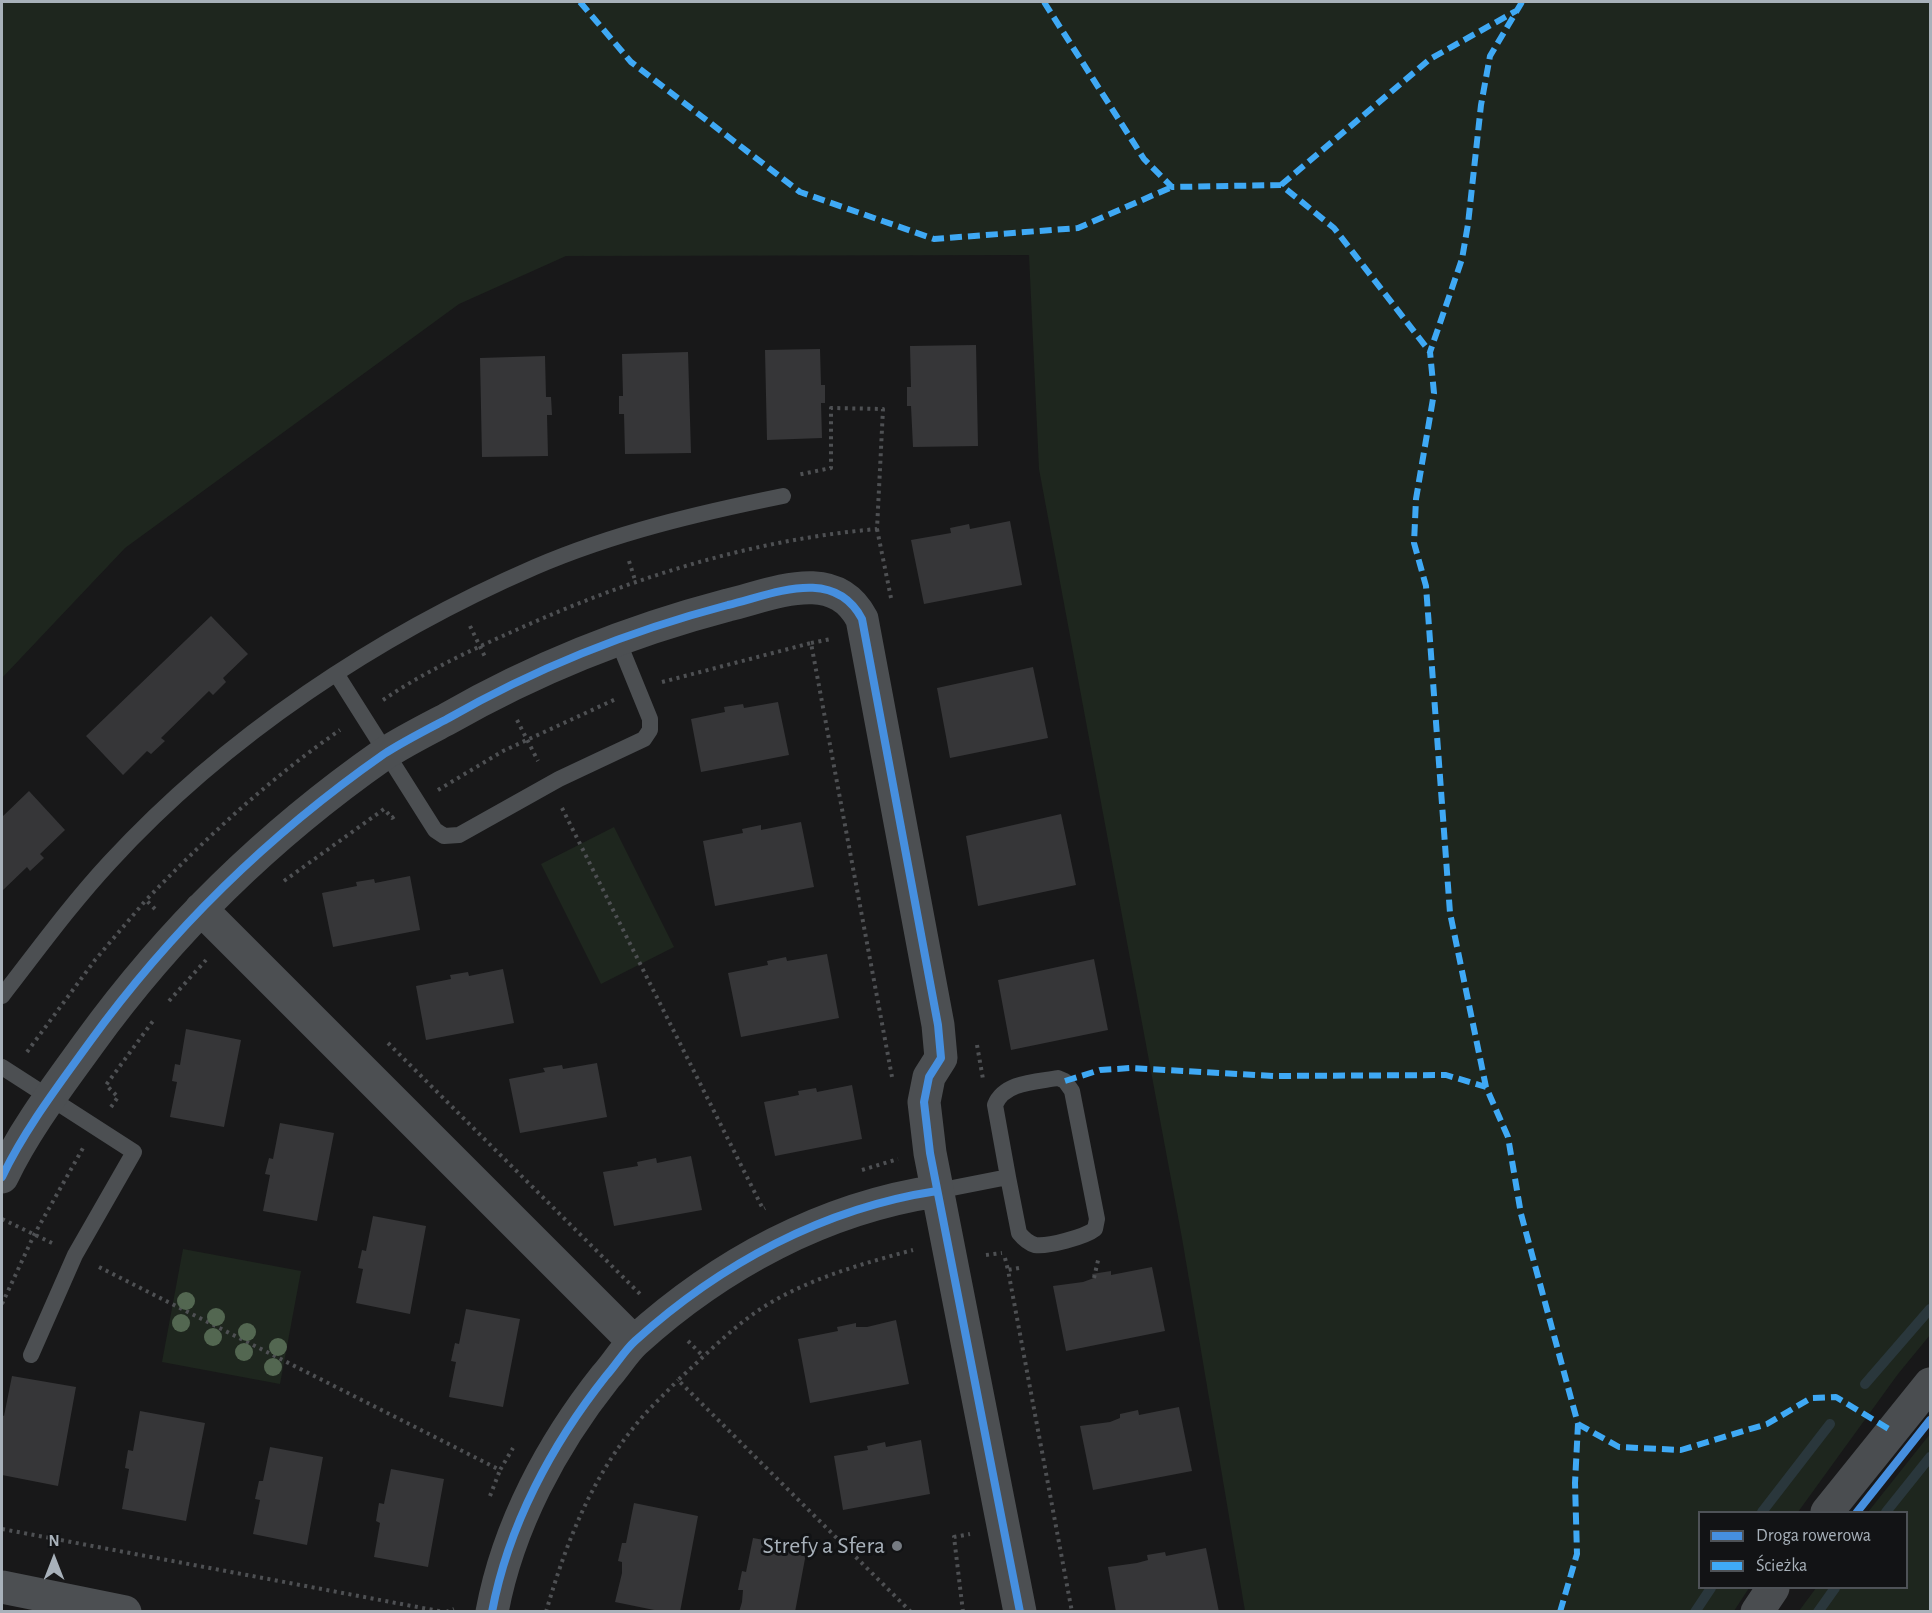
<!DOCTYPE html>
<html>
<head>
<meta charset="utf-8">
<style>
	body { margin:0 }
	#map { position:relative; width:1932px; height:1613px; overflow:hidden; background:#181819; font-family:"Alegreya Sans",sans-serif }
	canvas { display:block }
	.frame { position:absolute; inset:0; border:3px solid #a8b1ba; pointer-events:none }
	.legend { position:absolute; left:1698px; top:1511px; width:210px; height:78px; box-sizing:border-box; background:#121315; border:2px solid #4e5257; margin:0; padding:8px 10px; list-style:none; font-size:18px; color:#a8b1ba }
	.legend li { display:flex; align-items:center; gap:12px; height:30px }
	.legend b { width:30px; border:2px solid #4e5257 }
	.north { position:absolute; left:24px; top:1529px; width:60px; height:60px; -webkit-text-stroke:4px #121315; paint-order:stroke; rotate:0deg; font-size:16px; font-weight:700; line-height:24px; text-align:center; color:#a8b1ba }
	.north::after { content:''; display:block; margin:auto; width:21px; height:27px; background:#a8b1ba; clip-path:polygon(50% 0,100% 100%,50% 72%,0 100%) }
</style>
</head>
<body>
<div id="map">
<canvas width="1932" height="1613"></canvas>
<div class="frame"></div>
<ul class="legend">
<li><b style="height:8px;background:#468fdf"></b>Droga rowerowa</li>
<li><b style="height:8px;background:#3fa9f5"></b>Ścieżka</li>
</ul>
<div class="north">N</div>
</div>
<script>
const context = document.querySelector('canvas').getContext('2d');
context.lineJoin = 'round';
function fill(path, color) { context.fillStyle = color; context.fill(path, 'evenodd'); }
function stroke(path, color, width, dash) { context.strokeStyle = color; context.lineWidth = width; context.lineCap = dash ? 'butt' : 'round'; context.setLineDash(dash || []); context.stroke(path); }
function label(font, color, halo, rows, align = 'center') {
  context.font = font + ' "Alegreya Sans",sans-serif'; context.lineWidth = 6; context.setLineDash([]); context.textBaseline = 'middle'; context.strokeStyle = halo; context.fillStyle = color; for (const [text, x, y, turn = 0] of rows) {
    context.save(); context.translate(x, y); context.rotate((+turn || 0) * Math.PI / 180); context.textAlign = isNaN(turn) ? turn : align; if (halo) context.strokeText(text, 0, 0); context.fillText(text, 0, 0); context.restore();
  }
}
const green = new Path2D(`
	M2 2H1930V1335L1898 1374 1798 1512H1700V1588H1749L1734 1611H1245L1182 1238 1039 469 1029 255 566 256 459 304 125 548 2 678Z
	M614 827 674 947 601 984 541 864Z
	M183 1249 301 1271 280 1384 162 1362Z
	M1930 1434V1611H1799L1816 1588H1906V1512H1868Z`);
const stream = new Path2D(`
	M1865 1384 1930 1309
	M1762 1512 1830 1424
	M1886 1512 1930 1457
	M1695 1612 1711 1588
	M1818 1612 1835 1588`);
const building = new Path2D(`
	M976 345 978 446 913 447 911 406H907V387H911L910 346Z
	M820 349 821 385H825V403H821L822 438 767 440 765 350Z
	M688 352 691 453 625 454 624 414H619V396H623L622 354Z
	M545 356 546 397H551L552 415H547L548 456 482 457 480 358Z
	M1010 521 1022 585 924 604 911 540 951 533 950 528 969 524 970 529Z
	M211 616 248 654 223 678 226 682 213 695 209 691 161 738 165 741 151 754 147 751 123 775 86 736Z
	M1033 667 1048 738 950 758 937 688Z
	M778 702 789 755 701 772 691 719 725 712 724 707 743 704 744 708Z
	M29 791 65 830 40 854 44 858 30 871 27 867 2 891V817Z
	M1061 814 1076 885 978 906 966 836Z
	M801 822 814 887 715 906 703 841 743 833 742 829 761 825V830Z
	M410 876 420 930 333 947 322 893 357 886 356 882 374 879 375 883Z
	M827 954 839 1018 741 1037 728 973 768 965 767 961 786 957 787 961Z
	M1094 959 1108 1030 1011 1050 998 980Z
	M503 969 514 1023 426 1040 416 986 451 979 450 975 468 972 469 976Z
	M186 1029 241 1040 224 1127 170 1117 177 1082 172 1081 175 1064 180 1065Z
	M597 1063 607 1117 520 1133 509 1079 545 1072 543 1068 562 1065 563 1069Z
	M852 1085 862 1139 775 1156 764 1102 799 1095 798 1091 816 1088 817 1092Z
	M280 1123 334 1133 317 1221 263 1211 270 1175 265 1174 269 1158 273 1159Z
	M691 1156 702 1210 614 1226 603 1172 638 1166 637 1162 656 1158 657 1163Z
	M373 1216 426 1226 410 1314 356 1303 363 1269 358 1268 362 1250 366 1251Z
	M1152 1267 1165 1331 1066 1351 1053 1286 1083 1282 1094 1278 1092 1274 1111 1271V1275Z
	M466 1309 520 1319 503 1407 449 1397 456 1362 451 1361 455 1343 459 1344Z
	M896 1320 909 1384 810 1403 798 1339 838 1331 837 1327 856 1323V1327H867Z
	M12 1376 76 1387 58 1486 2 1475V1415L4 1416Z
	M1179 1407 1192 1471 1093 1490 1080 1426 1110 1422 1120 1418V1414L1138 1410 1139 1415Z
	M140 1411 205 1423 186 1521 122 1509 129 1469 125 1468 128 1450 133 1451Z
	M921 1440 930 1494 843 1510 834 1456 868 1450 867 1446 885 1442 886 1447Z
	M270 1447 323 1457 307 1545 253 1534 260 1500 255 1499 259 1481H263Z
	M391 1469 444 1479 428 1567 374 1557 380 1523 376 1521 379 1503 384 1504Z
	M634 1503 698 1516 680 1612H664L615 1602 622 1573V1562L618 1561 622 1543H626Z
	M753 1538 807 1548 795 1612H739L742 1602 743 1590H738L742 1571 746 1572Z
	M1206 1548 1219 1612H1116L1108 1567 1137 1563 1148 1560 1147 1555 1165 1552 1166 1556Z`);
const path = new Path2D(`
	M877 529 891 598
	M629 561 635 580
	M470 626 486 659
	M811 643 831 639
	M662 682 811 643 892 1077
	M383 700C424 672 471 650 516 630 632 578 749 540 877 529L883 409 831 408V468L797 475
	M517 720 538 761
	M438 790 503 751 616 699
	M562 808 763 1209 765 1208
	M284 881 384 809 392 818 396 815
	M155 909 146 900C206 838 269 779 340 730
	M169 1001 206 960
	M388 1043 640 1294
	M977 1045 983 1079
	M27 1052 95 960 146 900
	M111 1107 118 1097 106 1085 153 1021
	M862 1170 898 1159
	M2 1219 52 1243
	M986 1255 1002 1253
	M1005 1258 1008 1270
	M99 1267 500 1470 513 1448
	M1019 1268 1008 1270 1072 1612
	M1094 1278 1099 1256
	M2 1304 34 1235 83 1148
	M688 1341 704 1357
	M490 1496 500 1470
	M2 1529 444 1612
	M446 1612 454 1609
	M546 1612C565 1546 590 1481 634 1427 647 1410 663 1396 678 1380
	M911 1612 678 1380C707 1354 736 1323 770 1303 814 1277 865 1263 913 1250
	M963 1612 954 1537 970 1534`);
const lane = new Path2D(`
	M337 675 435 830 444 836 459 835 559 779 644 739 650 730V719L617 638
	M2 996C37 951 71 904 110 862 226 736 378 635 535 567 614 533 699 513 783 496
	M2 1067 134 1152 75 1255 31 1355
	M937 1191 1008 1177 1019 1233C1023 1238 1028 1243 1035 1245 1047 1247 1085 1237 1095 1229L1097 1219 1072 1091 1065 1081 1058 1078C1036 1082 1004 1082 995 1105L1008 1177`);
const street = new Path2D(`
	M201 909 634 1342
	M2 1177C25 1129 58 1086 89 1043 170 931 271 833 384 754 404 741 426 730 447 719 536 668 629 631 728 605 774 594 834 566 862 619L938 1025 941 1058 929 1077 924 1102 930 1153 1020 1612
	M2 1587 125 1612
	M492 1612C508 1526 552 1444 606 1376 616 1365 624 1351 635 1341 720 1264 824 1208 937 1191`);
const secondary = new Path2D(`
	M1827 1512 1930 1384
	M1757 1612 1773 1588`);
const quiet = new Path2D(`
	M580 2 631 62 800 192 934 239 1078 228 1172 187
	M1044 2 1144 159 1172 187 1281 185 1334 228 1430 352
	M1522 2 1490 56 1481 105 1468 224 1462 259 1430 352 1434 393 1416 499 1414 543 1426 586 1450 913 1486 1087 1508 1137 1521 1214 1578 1424 1575 1483 1577 1554 1560 1612
	M1281 185 1430 59 1516 11
	M1065 1081 1100 1070 1131 1068 1275 1076 1446 1075 1486 1087
	M1578 1424 1619 1447 1681 1450 1767 1424 1811 1398 1836 1397 1892 1431`);
const cycleway = new Path2D(`
	M2 1177C25 1129 58 1086 89 1043 170 931 271 833 384 754 404 741 426 730 447 719 536 668 629 631 728 605 774 594 834 566 862 619L938 1025 941 1058 929 1077 924 1102 930 1153 1020 1612
	M1857 1512 1930 1420
	M492 1612C508 1526 552 1444 606 1376 616 1365 624 1351 635 1341 720 1264 824 1208 937 1191`);
const trees = [
	[186,1301],
	[216,1317],
	[181,1323],
	[247,1332],
	[213,1337],
	[278,1347],
	[244,1352],
	[273,1367]
];
const markers = [
	[897,1546,6,"#767b82"]
];
const poiNames = [
	["Strefy a Sfera",885,1546]
];
fill(green, '#1e261e');
stroke(stream, '#2a373c', 10);
fill(building, '#363638');
stroke(path, '#4e5053', 4, [3, 4.5]);
stroke(lane, '#4c4f52', 16);
stroke(street, '#4c4f52', 33);
stroke(secondary, '#4a4d50', 33);
stroke(quiet, '#3fa9f5', 6, [12, 6]);
stroke(cycleway, '#468fdf', 8);
context.fillStyle = '#536751';
for (const [x, y] of trees) { context.beginPath(); context.arc(x, y, 9, 0, 2 * Math.PI); context.fill(); }
for (const [x, y, r, color] of markers) { const dot = new Path2D(); dot.arc(x, y, r, 0, 2 * Math.PI); context.fillStyle = color; context.fill(dot); stroke(dot, '#121315', 2); }
label('24px', '#a8b1ba', '#121315', poiNames, 'right');
</script>
</body>
</html>
